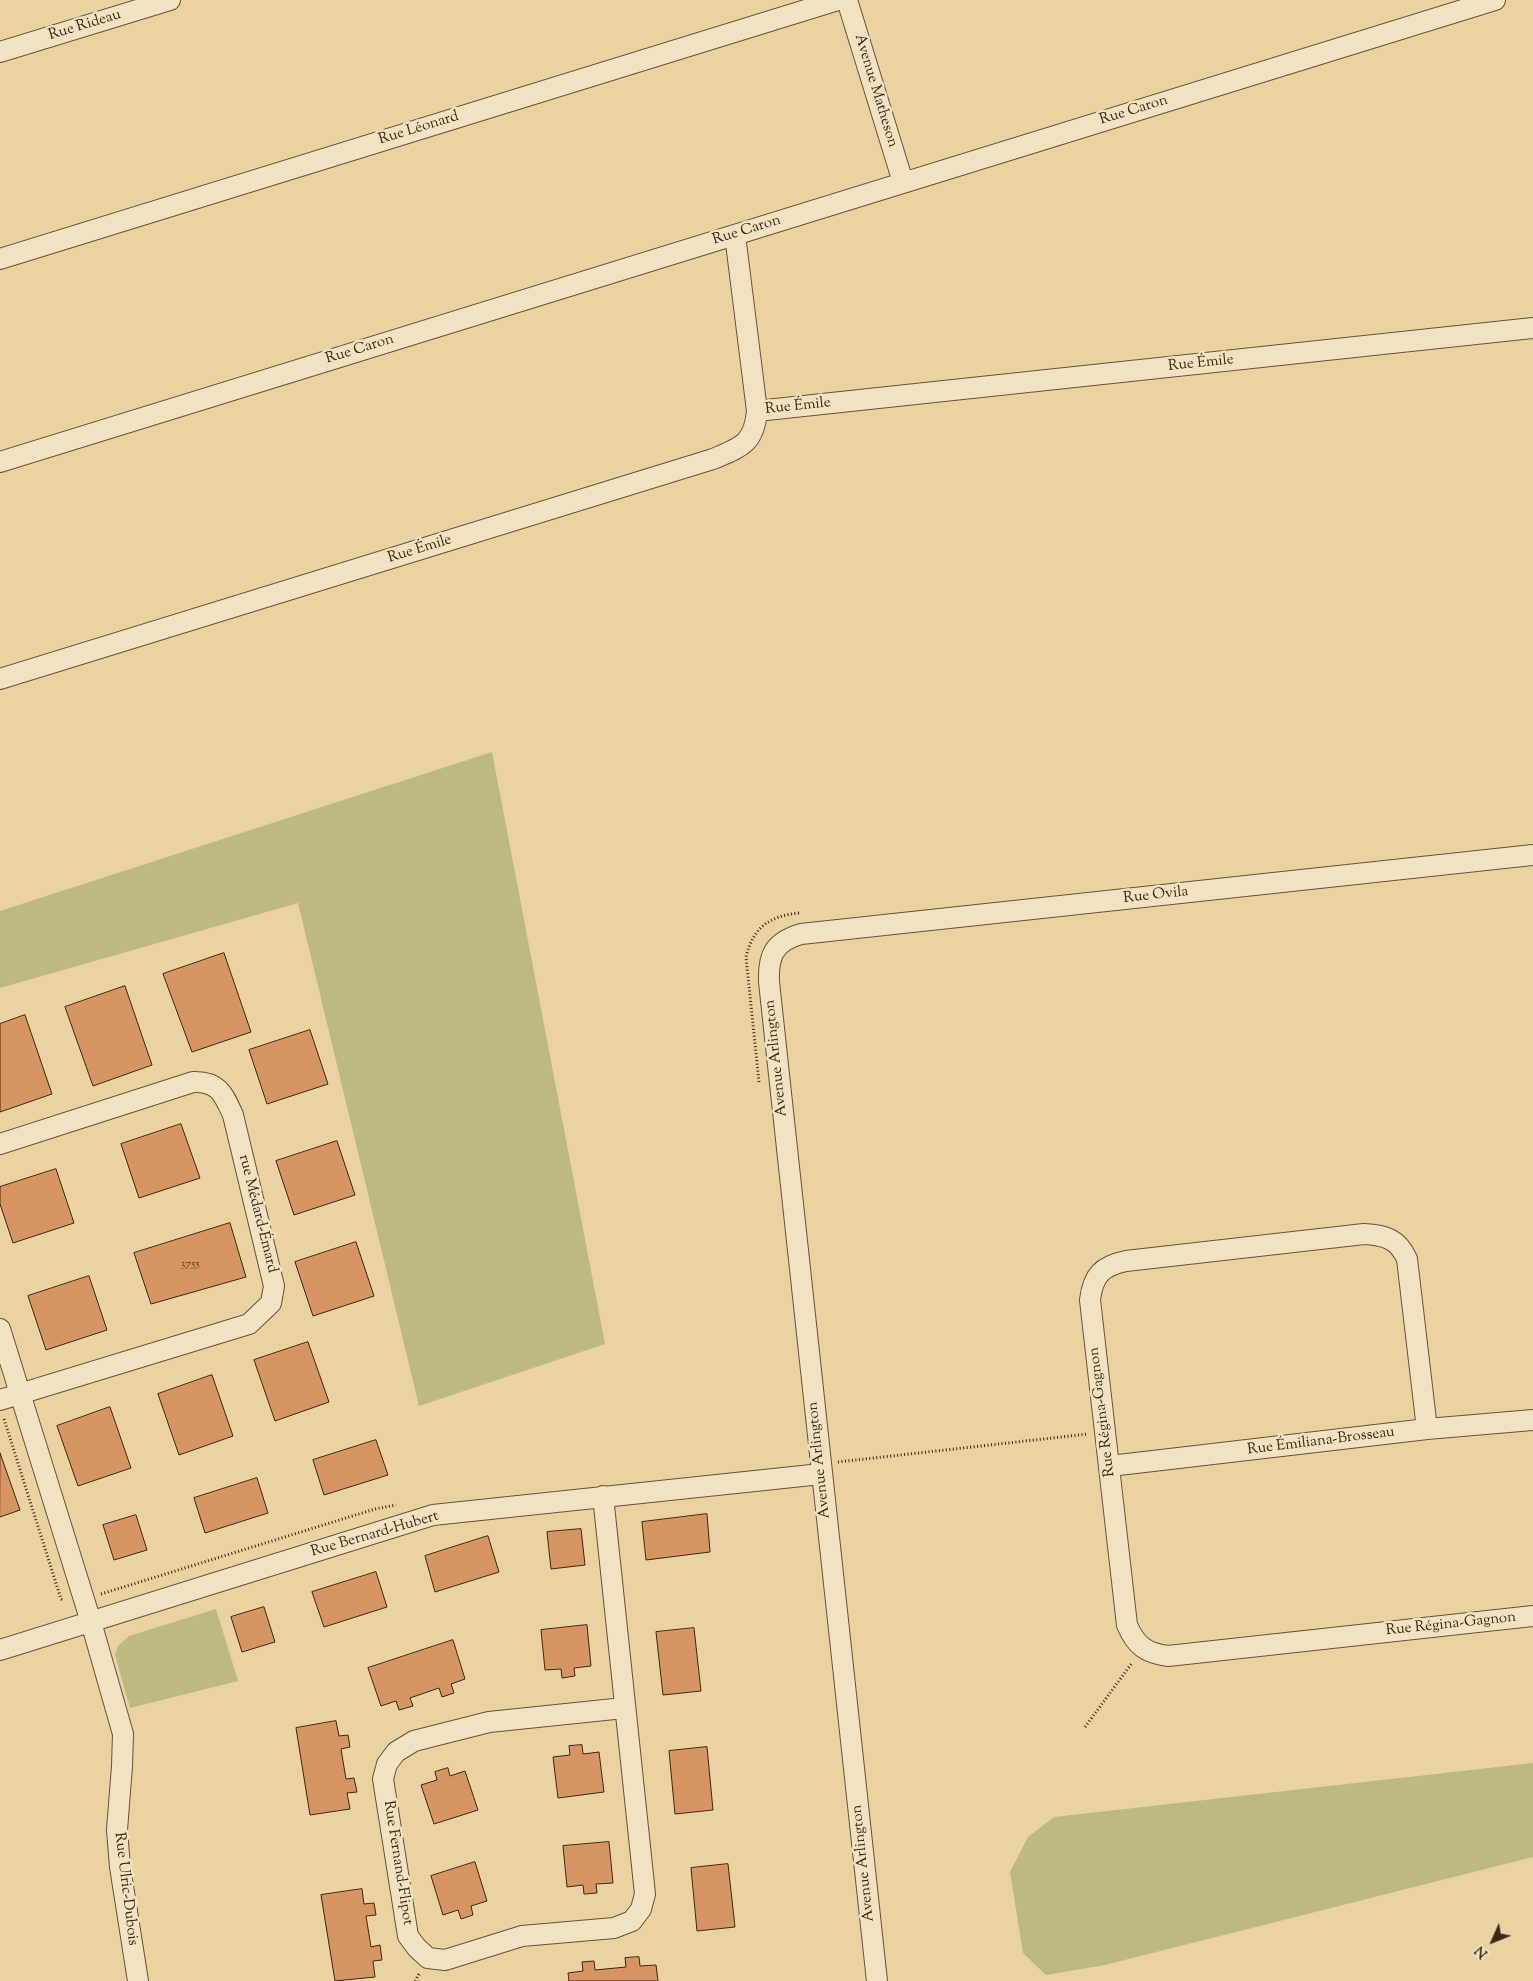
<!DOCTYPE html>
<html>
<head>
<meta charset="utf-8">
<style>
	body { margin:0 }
	#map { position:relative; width:1533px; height:1981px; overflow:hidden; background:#ead2a1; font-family:"Sorts Mill Goudy",serif }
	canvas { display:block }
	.north { position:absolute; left:1468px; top:1916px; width:50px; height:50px; -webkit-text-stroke:4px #f1e2c2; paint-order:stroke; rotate:226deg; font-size:14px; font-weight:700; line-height:20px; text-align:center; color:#3c2716 }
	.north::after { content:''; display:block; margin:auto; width:18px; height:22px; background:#3c2716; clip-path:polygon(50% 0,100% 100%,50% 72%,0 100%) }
</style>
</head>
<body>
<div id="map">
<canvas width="1533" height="1981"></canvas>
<div class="north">N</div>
</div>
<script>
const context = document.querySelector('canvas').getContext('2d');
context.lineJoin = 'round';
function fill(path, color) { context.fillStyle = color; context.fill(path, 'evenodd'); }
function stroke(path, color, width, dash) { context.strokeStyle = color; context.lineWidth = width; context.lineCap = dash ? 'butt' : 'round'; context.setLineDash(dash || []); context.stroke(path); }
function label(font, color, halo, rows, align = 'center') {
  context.font = font + ' "Sorts Mill Goudy",serif'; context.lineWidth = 5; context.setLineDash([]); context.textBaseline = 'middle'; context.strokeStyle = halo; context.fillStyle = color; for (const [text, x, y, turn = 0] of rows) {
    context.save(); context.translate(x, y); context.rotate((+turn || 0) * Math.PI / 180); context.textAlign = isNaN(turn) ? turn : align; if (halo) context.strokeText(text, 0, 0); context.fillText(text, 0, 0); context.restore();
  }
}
const green = new Path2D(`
	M492 752 605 1344 419 1406 298 903 0 988V911Z
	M216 1609 238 1681 130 1708 115 1655 118 1646 129 1636Z
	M1533 1763V1857L1105 1965 1046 1975 1023 1953 1010 1872 1028 1837 1054 1817Z`);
const building = new Path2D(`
	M224 953 251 1032 192 1052 163 974Z
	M125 986 152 1065 93 1086 65 1007Z
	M25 1015 52 1094 0 1112V1024Z
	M310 1030 328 1084 267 1104 249 1050Z
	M181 1124 200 1178 139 1198 121 1144Z
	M337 1141 355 1195 294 1215 276 1161Z
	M56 1169 74 1223 13 1243 0 1204V1187Z
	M230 1223 246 1277 151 1304 134 1253Z
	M356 1242 374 1296 313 1316 295 1262Z
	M89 1276 107 1330 46 1350 28 1296Z
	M308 1342 329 1402 275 1421 254 1360Z
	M212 1375 233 1436 179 1455 158 1394Z
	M110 1407 131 1468 78 1486 57 1426Z
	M376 1440 388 1475 324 1495 313 1460Z
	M0 1453 20 1510 0 1517Z
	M257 1478 268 1513 205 1533 194 1498Z
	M707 1514 710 1552 646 1560 642 1522Z
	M136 1515 147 1550 114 1560 103 1525Z
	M581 1529 585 1565 551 1569 547 1532Z
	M488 1536 499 1572 435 1592 425 1556Z
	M376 1572 387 1607 324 1627 312 1592Z
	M264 1607 275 1642 242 1652 231 1617Z
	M587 1625 591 1666 574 1668 575 1676 562 1678 561 1669 545 1670 541 1630Z
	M694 1628 701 1691 663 1695 656 1632Z
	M453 1640 465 1679 451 1684 454 1693 442 1697 439 1688 410 1698 413 1706 399 1710 396 1701 381 1706 368 1668Z
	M336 1721 339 1736 348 1735 350 1747 341 1749 346 1779 354 1778 357 1792 347 1793 350 1809 310 1815 296 1728Z
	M582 1745 583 1754 599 1752 604 1792 558 1798 553 1757 570 1755 569 1746Z
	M707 1747 713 1810 675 1814 669 1751Z
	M448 1768 450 1776 465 1771 478 1810 434 1824 421 1785 437 1780 435 1772Z
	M609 1842 613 1883 596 1884 597 1893 584 1894 583 1885 567 1887 563 1846Z
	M475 1862 487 1901 471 1906 473 1915 461 1919 458 1910 443 1915 431 1876Z
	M728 1864 735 1927 697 1931 691 1868Z
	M362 1889 364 1904 374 1903 376 1915 366 1916 371 1947 380 1945 382 1960 373 1961 375 1977 335 1981 321 1895Z
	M639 1957 640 1966 656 1965 658 1981H569L568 1973 583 1971 582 1962 594 1961 595 1970 626 1967 625 1958Z`);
const path = new Path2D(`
	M759 1082 746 957C753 927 770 916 799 913
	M4 1419 61 1599 64 1601
	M838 1462 1088 1434
	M101 1594 375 1509 396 1505
	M1085 1727 1132 1663
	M415 1981 419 1974`);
const minor = new Path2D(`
	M847 0 903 182
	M0 52 170 0
	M0 259 838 0
	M757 411 1533 328
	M0 462 1495 0
	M0 679 713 459C741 447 754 444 757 411L735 235
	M0 1144 193 1082C219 1081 224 1095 233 1115L274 1286 271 1303 249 1324 0 1400
	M0 1329 91 1622 123 1734 122 1766 117 1830 120 1867 138 1981
	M1427 1429 1407 1259C1398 1239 1385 1235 1364 1234L1126 1261C1102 1266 1093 1275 1090 1300L1127 1625C1136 1646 1146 1653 1168 1656L1533 1616
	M1110 1466 1427 1429 1533 1420
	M603 1496 645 1894 641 1909 632 1921 614 1928 522 1936 445 1960 428 1958 417 1948 408 1936 383 1779 387 1764 396 1752 414 1741 489 1722 624 1708
	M0 1650 433 1515 821 1474
	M877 1981 769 982C768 955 774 942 801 934L1533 855`);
const numberNames = [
	["3755",190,1265]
];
const streetNames = [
	["Rue Rideau",85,26,-17],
	["Avenue Matheson",875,91,73],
	["Rue Caron",1134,111,-17],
	["Rue Léonard",419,129,-17],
	["Rue Caron",747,231,-17],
	["Rue Caron",360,350,-17],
	["Rue Émile",1201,364,-6],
	["Rue Émile",798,407,-6],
	["Rue Émile",420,550,-17],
	["Rue Ovila",1156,896,-6],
	["Avenue Arlington",777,1058,-96],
	["rue Médard-Émard",257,1214,76],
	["Rue Régina-Gagnon",1103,1412,-97],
	["Rue Émiliana-Brosseau",1321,1442,-7],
	["Avenue Arlington",820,1460,-96],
	["Rue Bernard-Hubert",375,1535,-16],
	["Rue Régina-Gagnon",1451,1625,-6],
	["Rue Fernand-Flipot",397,1863,81],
	["Avenue Arlington",864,1863,-96],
	["Rue Ulric-Dubois",125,1889,83]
];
fill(green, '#bdba80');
fill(building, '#d79564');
stroke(building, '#3c2716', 1);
stroke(minor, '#685239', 22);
stroke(path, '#3c2716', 3, [1, 2.5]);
stroke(minor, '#f1e2c2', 20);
label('12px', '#63422a', null, numberNames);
label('15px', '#3c2716', '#f1e2c2', streetNames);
</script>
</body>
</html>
